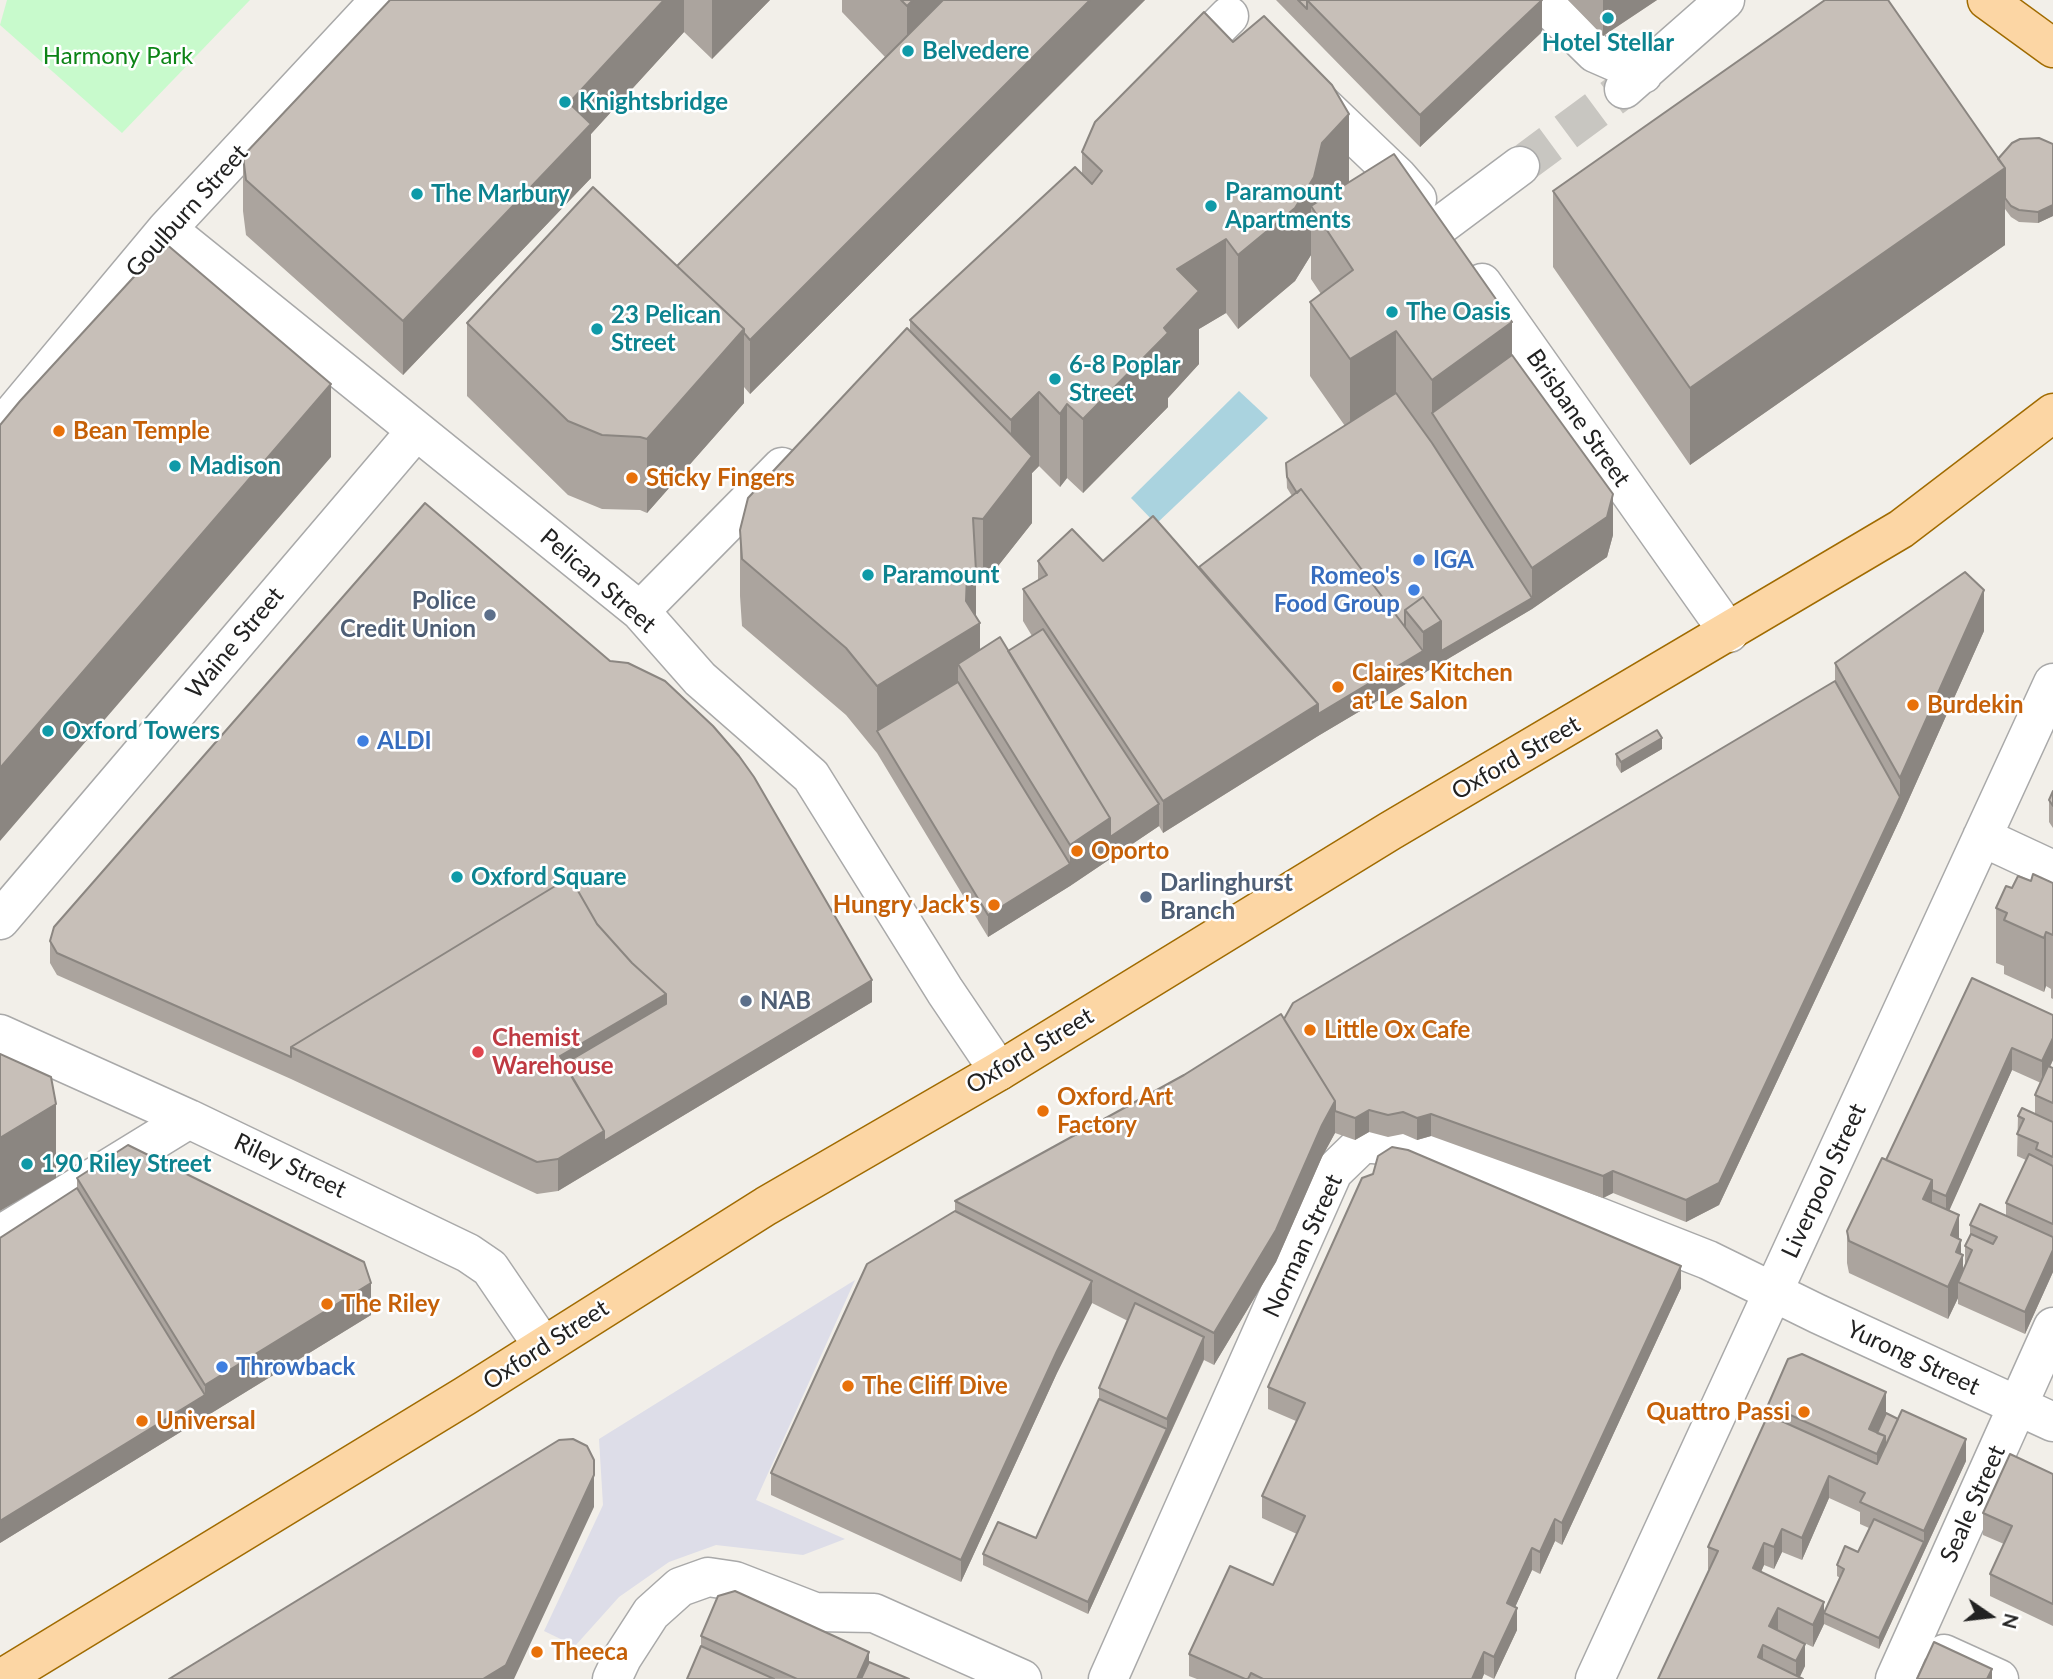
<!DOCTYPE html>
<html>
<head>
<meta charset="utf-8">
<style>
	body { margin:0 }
	#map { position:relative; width:2053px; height:1679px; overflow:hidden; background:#f2efe9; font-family:Lato,sans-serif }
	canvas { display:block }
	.north { position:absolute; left:1955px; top:1581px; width:70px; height:70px; -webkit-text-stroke:5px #fff; paint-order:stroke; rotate:104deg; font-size:19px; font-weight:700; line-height:28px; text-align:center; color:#222 }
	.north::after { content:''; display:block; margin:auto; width:24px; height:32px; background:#222; clip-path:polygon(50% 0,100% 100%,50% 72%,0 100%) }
</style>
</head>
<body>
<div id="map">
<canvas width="2053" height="1679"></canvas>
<div class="north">N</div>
</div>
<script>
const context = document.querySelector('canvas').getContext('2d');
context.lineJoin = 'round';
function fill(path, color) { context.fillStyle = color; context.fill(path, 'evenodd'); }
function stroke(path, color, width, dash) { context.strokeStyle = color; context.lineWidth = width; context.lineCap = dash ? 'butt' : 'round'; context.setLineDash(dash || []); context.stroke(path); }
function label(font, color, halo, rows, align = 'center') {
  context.font = font + ' Lato,sans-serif'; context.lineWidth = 5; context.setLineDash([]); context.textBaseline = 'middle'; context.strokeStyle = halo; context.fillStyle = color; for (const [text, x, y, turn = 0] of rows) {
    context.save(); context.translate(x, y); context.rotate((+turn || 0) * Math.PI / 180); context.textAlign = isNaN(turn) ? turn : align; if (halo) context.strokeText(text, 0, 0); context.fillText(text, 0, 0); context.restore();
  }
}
const park = new Path2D(`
	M7 0H250L122 133 0 25Z`);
const plaza = new Path2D(`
	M855 1280 756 1500 845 1539 803 1555 716 1545 669 1562 619 1597 575 1646 544 1631 603 1505 599 1439Z`);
const water = new Path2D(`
	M1239 391 1268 418 1156 524 1131 498Z`);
const minorTunnel = new Path2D(`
	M1520 166 1624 89`);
const minor = new Path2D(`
	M1541 0 1595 53 1643 74
	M1181 64 1229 16
	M1624 89 1725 0
	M1311 94 1397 176 1417 199
	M1441 225 1520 166
	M167 229 640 611 700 679 811 776 945 991 999 1071
	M1482 283 1729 633
	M0 429 167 229 380 0
	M640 611 782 467
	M1982 837 2053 870
	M0 920 416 431
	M0 1034 189 1119 468 1253 490 1268 543 1346
	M0 1235 189 1119
	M1944 1654 1999 1679
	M612 1679 622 1658 651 1613 680 1587 708 1577 735 1581 815 1612 874 1613 1022 1679
	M1108 1679 1333 1172 1363 1143 1426 1149 1708 1260 1818 1314 2053 1422
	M1595 1679 2053 683
	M1895 1679 2053 1327`);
const major = new Path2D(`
	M1987 0 2053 48
	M1 1679 465 1396 766 1206 999 1071 1390 831 1901 529 2053 413`);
const wall = new Path2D(`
	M390 0H770L712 59 684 32 591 134V178L403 375 246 235 243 211V156Z
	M842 0H1145L750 394 744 387V403L647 513 640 510 602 509 568 495 467 396V323L677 266 885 57 842 12Z
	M1276 0H1541L1542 32 1420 147Z
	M1568 0H1657L1603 36Z
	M2053 144V216L2038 223 2019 222 2011 217 2005 209V245L1690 465 1553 267V191L1998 159Z
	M1082 152 1349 182 1512 355 1613 535 1607 557 1532 609 1318 736 1163 833 1159 826 1070 886 988 937 877 753 846 715 742 626 740 596V530L910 331V320L1082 174ZM1311 255V279L1321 294 1310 302V376L1345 426 1286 463 1287 488 1292 496 1199 567 1103 561H1038V580L1023 589V621L1032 636 1008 651 980 650 976 617V585H983L1032 523V473L1039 466 1060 487 1067 478 1083 493 1168 407V398L1199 364V329L1226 313 1238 329 1295 281Z
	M1984 631 1900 819 1719 1205 1686 1222 1613 1193 1603 1198 1431 1136 1417 1140 1403 1134 1388 1137 1369 1132 1355 1140 1335 1133 1322 1157 1276 1262 1214 1365 1204 1360 1088 1614 983 1565V1554L1036 1538 1099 1399V1388L1128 1321 1092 1303 1057 1373 961 1582 771 1495V1473L955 1211V1201L1284 1019 1835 681V663Z
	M610 661 872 1002 558 1191 537 1194 291 1079 57 975 50 963V941Z
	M1662 749 1621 773 1616 765V754Z
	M2053 791V828L2049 822V800Z
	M2031 881 2053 883V999L2051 998V989L2046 986 2044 992 2004 974V966L1996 963V908L2012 888Z
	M1972 978 2053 1060 2050 1067 2053 1068V1272L2025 1334 1958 1304V1298L1948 1319 1849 1273 1847 1263V1231L1886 1160ZM2012 1070 2041 1083 2035 1095V1114L2018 1116 2017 1156 2026 1160 2006 1203V1215L1970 1225V1235L1965 1246V1266L1963 1270 1959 1239 1949 1210Z
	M77 1178 371 1315 0 1543 77 1188Z
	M1681 1288 1562 1545 1555 1541 1540 1574 1532 1570 1515 1607 1517 1630 1494 1679 1484 1674 1482 1679H1197L1189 1676V1654L1273 1585 1297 1534 1262 1518V1496L1296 1421 1268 1409V1387Z
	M1768 1405 1886 1413 1966 1461 1879 1649 1824 1624V1613L1840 1578 1837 1576V1565L1858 1552 1869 1528 1860 1524V1512L1829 1498 1802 1560 1782 1552 1774 1569 1764 1565 1761 1572 1824 1624 1813 1647 1778 1631 1805 1666 1799 1677 1658 1679 1709 1570 1708 1569V1547L1768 1415Z
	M2053 1474V1626L1990 1596V1574L2004 1544 1983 1535V1513Z
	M701 1636 869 1662 909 1679H687L701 1646Z`);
const shadedWall = new Path2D(`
	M664 0H684V32L591 134V178L403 375V321L569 103Z
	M712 0H770L712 59Z
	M913 0H969L907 80V6Z
	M1090 0H1145L750 394V340Z
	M1542 0V32L1420 147V115Z
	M1603 0H1657L1603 36Z
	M1349 114V188L1311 206V255L1295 281 1238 329V255L1322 143Z
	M2005 168V245L1690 465V388Z
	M2053 205V216L2038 223V212Z
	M1226 239V313L1199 329V364L1168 398V407L1083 493V419L1164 328 1177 269Z
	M1512 322V396L1432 413V380Z
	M744 329V403L647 513V439Z
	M1396 331V405L1350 432V359Z
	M331 384V457L0 841V768Z
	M1039 392V466L1032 473V523L983 585V519L1011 483V420Z
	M1067 404V478L1060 487V414Z
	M1613 494V535L1607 557 1532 609 1318 736 1163 833V801L1318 704 1423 651V632L1441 621 1532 598V568Z
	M976 571V626L980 623V690L958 664V704L877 731V686L967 574Z
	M1984 590V631L1900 819 1719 1205 1686 1222V1200L1900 797V778Z
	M1662 738V749L1621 773V762Z
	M1159 804V826L1070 886 988 937V915L1070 864V845L1110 818Z
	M2046 932V986L2044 992V938Z
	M872 980V1002L558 1191V1159L604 1131Z
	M666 994V1026L560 1066V1056Z
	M2053 1038V1060L2042 1083V1061Z
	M2012 1048V1070L1946 1218V1196Z
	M1335 1101V1133L1322 1157 1276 1262 1214 1365V1333Z
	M56 1104V1178L0 1211V1138Z
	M1369 1110V1132L1355 1140V1118Z
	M1431 1114V1136L1417 1140V1118Z
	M1613 1171V1193L1603 1198V1176Z
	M1932 1180V1212L1923 1199Z
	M1959 1215V1244L1961 1240V1260L1963 1255V1284L1958 1282V1298L1948 1319V1287L1951 1235Z
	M2053 1250V1272L2025 1334V1312Z
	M1681 1266V1288L1562 1545V1523Z
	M1092 1281V1303L1057 1373 961 1582V1560L1057 1351Z
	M371 1283V1315L0 1543V1521L205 1395V1385Z
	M1204 1337V1359L1088 1614V1602L1167 1429V1419Z
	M1886 1392V1424L1874 1452 1869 1429Z
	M1885 1436V1468L1877 1486V1454Z
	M1966 1439V1461L1879 1649V1638L1924 1542V1531Z
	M594 1460V1507L514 1679H483Z
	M1829 1476V1498L1802 1560V1538Z
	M1555 1519V1541L1540 1574V1552Z
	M1782 1529V1552L1774 1569V1547Z
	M1764 1543V1565L1753 1590V1568Z
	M1532 1548V1570L1507 1625V1603Z
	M1824 1602V1624L1813 1647V1625Z
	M1517 1608V1630L1494 1679V1657Z
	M1778 1608V1630L1769 1648V1626Z
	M1805 1644V1666L1799 1679H1796V1661Z
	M1763 1645V1667L1758 1657Z
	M869 1652V1679H857Z
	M1484 1652V1674L1482 1679H1472Z
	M1992 1669V1679H1987Z`);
const building = new Path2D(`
	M390 0H664L569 103 591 124 403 321 246 180 243 156Z
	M901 0H913L907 6Z
	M943 0H1090L750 340 744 333V329L677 266Z
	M1298 0H1307V9Z
	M1307 0H1542L1420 115Z
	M1825 0H1888L2005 168 1690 388 1553 191Z
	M1204 12 1233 42 1264 16 1332 85 1349 114 1322 143 1314 177 1295 208 1238 255 1226 239 1177 269 1199 291 1164 328 1168 333 1083 419 1067 404 1060 414 1039 392 1011 420 910 320 1075 167 1092 184 1102 171 1082 152 1095 122Z
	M2039 138 2053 144V205L2038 212 2019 210 2011 206 2005 198V168L1998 159 2012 143 2020 139Z
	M1394 154 1512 322 1432 380 1396 331 1350 359 1310 302 1353 270 1311 206Z
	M593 187 744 329 647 439 640 437 602 435 568 421 467 323Z
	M165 243 331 384 0 768V425L20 401Z
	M907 328 1032 456 983 519 973 518 976 571 967 574 966 601 980 623 877 686 846 648 742 559 740 530 748 498Z
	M1512 355 1613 494 1607 517 1532 568 1432 413Z
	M1396 393 1432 443 1532 598 1441 651V621L1423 597 1405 610V627L1301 489 1297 493 1287 477 1286 463Z
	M1301 489 1423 651 1318 714V704L1199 567Z
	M425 503 610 661 628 663 665 681 713 726 739 756 754 777 872 980 604 1141V1131L564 1064 666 1004V994L632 963 597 924 570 877 291 1047V1057L57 953 50 941 54 927Z
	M1153 516 1318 704 1163 801 1023 589 1047 575 1038 561 1072 529 1103 561Z
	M1965 572 1984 590 1900 778 1835 663Z
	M1423 597 1441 621 1423 632 1405 610Z
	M1043 629 1159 804 1110 837V818L1008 651Z
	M1000 637 1110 818 1070 845 958 664Z
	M1835 681 1900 797 1719 1183 1686 1200 1613 1171 1603 1176 1431 1114 1417 1118 1403 1112 1388 1115 1369 1110 1355 1118 1335 1111V1101L1284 1019 1293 1003Z
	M958 682 1070 864 988 915 877 731Z
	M1657 730 1662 738 1621 762 1616 754Z
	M2053 791V806L2049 800Z
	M2033 874 2053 883V935L2046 932 2044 938 2004 920 2007 913 1996 908 2006 886 2012 888 2018 876 2031 881Z
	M570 877 597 924 632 963 666 994 560 1056 604 1131 558 1159 537 1162 291 1047Z
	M1972 978 2053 1015V1038L2042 1061 2012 1048 1946 1196 1932 1190V1180L1886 1160Z
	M1281 1014 1335 1101 1322 1125 1276 1230 1214 1333 955 1201 1184 1075Z
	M0 1054 51 1077 56 1104 0 1138Z
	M2048 1066 2053 1068V1103L2035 1095Z
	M2022 1108 2053 1122V1157L2036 1149 2038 1143 2017 1134 2024 1119 2018 1116Z
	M128 1145 364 1262 371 1283 205 1385 77 1178Z
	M1392 1147 1408 1150 1681 1266 1562 1523 1555 1519 1540 1552 1532 1548 1507 1603 1517 1608 1494 1657 1484 1652 1472 1679H1263L1251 1673 1248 1679H1245L1189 1654 1230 1566 1273 1585 1305 1516 1262 1496 1305 1403 1268 1387 1362 1178 1373 1174 1378 1156Z
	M2029 1154 2053 1166V1224L2006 1203Z
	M1882 1158 1932 1180 1923 1199 1959 1215 1951 1235 1961 1240 1956 1252 1963 1255 1948 1287 1849 1241 1847 1231Z
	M77 1188 205 1395 0 1521V1238Z
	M1980 1204 2053 1237V1250L2025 1312 1958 1282 1972 1250 1965 1246 1971 1234 1993 1244 1997 1237 1970 1225Z
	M955 1211 1092 1281 1057 1351 961 1560 771 1473 867 1264Z
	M1135 1303 1204 1337 1167 1419 1099 1388Z
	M1802 1354 1886 1392 1869 1429 1885 1436 1877 1454 1768 1405 1788 1359Z
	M1099 1399 1167 1429 1088 1602 983 1554 998 1522 1036 1538Z
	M1902 1410 1966 1439 1924 1531 1860 1502 1865 1493 1829 1476 1802 1538 1782 1529 1774 1547 1764 1543 1753 1568 1824 1602 1813 1625 1778 1608 1769 1626 1805 1644 1796 1661 1763 1645 1758 1657 1803 1679H1658L1718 1551 1708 1547 1768 1415 1877 1464Z
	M1886 1413 1898 1419 1885 1447V1436L1877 1433Z
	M573 1439 587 1446 594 1460V1475L506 1665 483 1679H169L559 1440Z
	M2010 1454 2053 1474V1604L1990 1574 2012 1526 1983 1513Z
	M1874 1519 1924 1542 1879 1638 1824 1613 1844 1569 1837 1565 1845 1546 1858 1552Z
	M735 1591 869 1652 857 1679H797L701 1636 718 1596Z
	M1934 1642 1992 1669 1987 1679H1917Z
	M701 1646 774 1679H687Z
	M869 1662 909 1679H861Z`);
const markers = [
	[1608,18,7,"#0f9aa8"],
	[908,51,7,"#0f9aa8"],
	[565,102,7,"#0f9aa8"],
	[417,194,7,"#0f9aa8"],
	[1211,206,7,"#0f9aa8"],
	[1392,312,7,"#0f9aa8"],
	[597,329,7,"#0f9aa8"],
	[1055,379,7,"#0f9aa8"],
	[59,431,7,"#e8710a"],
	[175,466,7,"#0f9aa8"],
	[632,478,7,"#e8710a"],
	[1419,560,7,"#3f7fe0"],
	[868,575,7,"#0f9aa8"],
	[1414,590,7,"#3f7fe0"],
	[490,615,7,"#5c6f8a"],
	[1338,687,7,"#e8710a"],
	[1913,705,7,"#e8710a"],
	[48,731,7,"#0f9aa8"],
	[363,741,7,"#3f7fe0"],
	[1077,851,7,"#e8710a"],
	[457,877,7,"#0f9aa8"],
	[1146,897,7,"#5c6f8a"],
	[994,905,7,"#e8710a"],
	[746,1001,7,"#5c6f8a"],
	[1310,1030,7,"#e8710a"],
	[478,1052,7,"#e0444e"],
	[1043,1111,7,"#e8710a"],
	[27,1164,7,"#0f9aa8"],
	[327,1304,7,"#e8710a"],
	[222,1367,7,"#3f7fe0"],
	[848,1386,7,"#e8710a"],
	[1804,1412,7,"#e8710a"],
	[142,1421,7,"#e8710a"],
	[537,1652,7,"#e8710a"]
];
const cultureNames = [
	["Hotel Stellar",1608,43,"center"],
	["Belvedere",922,51],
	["Knightsbridge",579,102],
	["Paramount",1225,192],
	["Apartments",1225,220],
	["The Marbury",431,194],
	["The Oasis",1406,312],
	["23 Pelican",611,315],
	["Street",611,343],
	["6-8 Poplar",1069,365],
	["Street",1069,393],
	["Madison",189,466],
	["Paramount",882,575],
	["Oxford Towers",62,731],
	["Oxford Square",471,877],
	["190 Riley Street",41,1164]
];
const parkNames = [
	["Harmony Park",118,56]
];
const streetNames = [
	["Goulburn Street",187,211,-48],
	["Brisbane Street",1578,418,55],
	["Pelican Street",598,581,41],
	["Waine Street",235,643,-50],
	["Oxford Street",1516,758,-30],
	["Oxford Street",1030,1051,-31],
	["Riley Street",290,1166,25],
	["Liverpool Street",1824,1181,-65],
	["Norman Street",1303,1246,-65],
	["Oxford Street",546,1345,-33],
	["Yurong Street",1913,1358,25],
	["Seale Street",1973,1504,-66]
];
const foodNames = [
	["Bean Temple",73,431],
	["Sticky Fingers",646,478],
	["Claires Kitchen",1352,673],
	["at Le Salon",1352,701],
	["Burdekin",1927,705],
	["Oporto",1091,851],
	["Hungry Jack's",980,905,"right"],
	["Little Ox Cafe",1324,1030],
	["Oxford Art",1057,1097],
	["Factory",1057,1125],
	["The Riley",341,1304],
	["The Cliff Dive",862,1386],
	["Quattro Passi",1790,1412,"right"],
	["Universal",156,1421],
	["Theeca",551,1652]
];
const shopNames = [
	["IGA",1433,560],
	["Romeo's",1400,576,"right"],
	["Food Group",1400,604,"right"],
	["ALDI",377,741],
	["Throwback",236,1367]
];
const serviceNames = [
	["Police",476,601,"right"],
	["Credit Union",476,629,"right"],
	["Darlinghurst",1160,883],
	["Branch",1160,911],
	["NAB",760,1001]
];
const healthNames = [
	["Chemist",492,1038],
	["Warehouse",492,1066]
];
fill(park, '#c8facc');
fill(plaza, '#dddde8');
fill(water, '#aad3df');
stroke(minorTunnel, '#c8c6c1', 38, [38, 19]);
stroke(minor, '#a9a9a9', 41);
stroke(major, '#a06b00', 41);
stroke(minor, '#fff', 38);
stroke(major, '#fcd6a4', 38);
fill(wall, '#aba49e');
fill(shadedWall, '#8b8681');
fill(building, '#c7bfb8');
stroke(building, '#8b8681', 2);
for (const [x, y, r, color] of markers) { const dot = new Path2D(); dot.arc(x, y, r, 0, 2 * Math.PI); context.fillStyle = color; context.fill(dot); stroke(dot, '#fff', 2.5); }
label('bold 24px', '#0d838f', '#fff', cultureNames, 'left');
label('24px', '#0c8416', '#fff', parkNames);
label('24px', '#222', '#fff', streetNames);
label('bold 24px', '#c56008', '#fff', foodNames, 'left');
label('bold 24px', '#366cbe', '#fff', shopNames, 'left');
label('bold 24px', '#4e5e75', '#fff', serviceNames, 'left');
label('bold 24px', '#be3a42', '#fff', healthNames, 'left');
</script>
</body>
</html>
